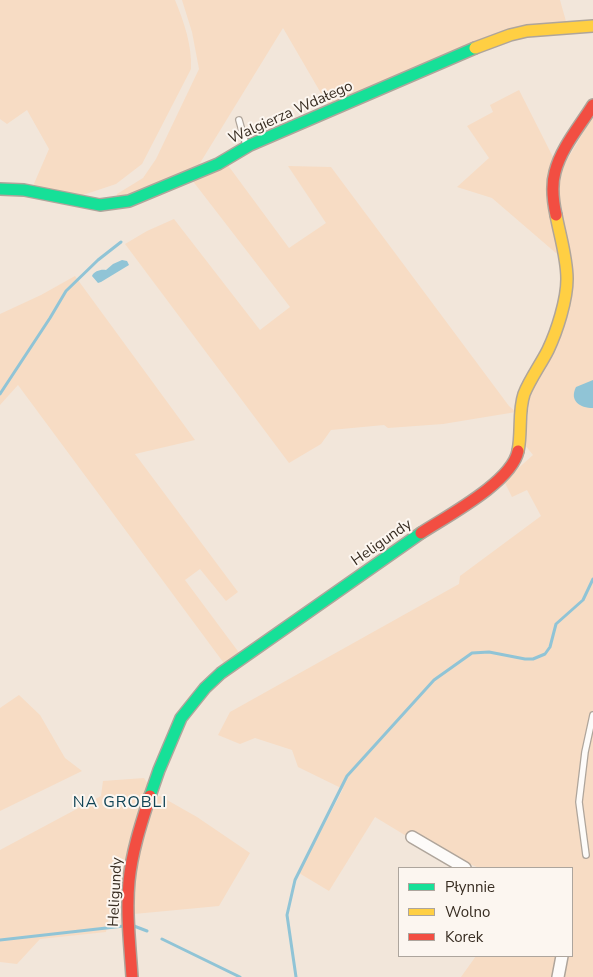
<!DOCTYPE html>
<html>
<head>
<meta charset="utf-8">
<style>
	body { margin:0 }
	#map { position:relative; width:593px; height:977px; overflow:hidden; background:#f2e6da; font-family:"Nunito Sans",sans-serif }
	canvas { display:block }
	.legend { position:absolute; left:398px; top:867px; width:175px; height:90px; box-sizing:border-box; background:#fcf6f0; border:1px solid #ada59d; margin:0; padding:6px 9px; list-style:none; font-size:15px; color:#372c21 }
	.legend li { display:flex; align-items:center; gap:10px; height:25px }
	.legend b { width:25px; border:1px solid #ada59d }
</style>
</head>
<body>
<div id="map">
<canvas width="593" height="977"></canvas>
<ul class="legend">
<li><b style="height:6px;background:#16e098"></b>Płynnie</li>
<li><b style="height:6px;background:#ffcf43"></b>Wolno</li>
<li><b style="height:6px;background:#f24e42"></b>Korek</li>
</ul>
</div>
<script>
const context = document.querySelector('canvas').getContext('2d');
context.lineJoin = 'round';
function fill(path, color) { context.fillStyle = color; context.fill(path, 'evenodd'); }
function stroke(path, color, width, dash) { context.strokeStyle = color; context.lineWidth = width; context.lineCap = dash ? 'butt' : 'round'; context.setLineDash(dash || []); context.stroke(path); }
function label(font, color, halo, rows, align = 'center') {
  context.font = font + ' "Nunito Sans",sans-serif'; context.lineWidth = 4; context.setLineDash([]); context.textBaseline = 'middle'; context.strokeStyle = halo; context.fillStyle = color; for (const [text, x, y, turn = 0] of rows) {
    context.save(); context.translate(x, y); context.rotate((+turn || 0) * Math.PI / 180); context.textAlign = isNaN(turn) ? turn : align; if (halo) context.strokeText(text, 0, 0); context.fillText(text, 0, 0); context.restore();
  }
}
const green = new Path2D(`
	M0 0H175C184 22 192 45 191 69L142 164 116 184 77 197 33 186 49 149 27 110 7 124 0 119Z
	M182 0H560L567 25H540L329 107 283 28 197 168 116 200 117 194 143 178 156 159 199 69 192 32Z
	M519 90 555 161 564 260 492 198 457 187 489 158 467 126 493 112 490 105Z
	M593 116V977H563L566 956H572V868H479L408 837 375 817 329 891 299 873 343 789 298 767 292 750 255 738 240 744 218 735 230 712 459 584 460 576 541 516 527 490 512 497 504 481 533 455 525 445 530 391 566 314 558 202 561 170Z
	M227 164 289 248 326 223 288 166 331 167 509 406 516 412 443 424 388 428 384 425 331 430 321 444 289 463 125 244 147 231 174 219 260 330 290 307 192 180Z
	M75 276 195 440 135 454 238 592 226 601 200 569 185 580 240 654 226 666 18 385 0 405V314L41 295Z
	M19 695 40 715 65 758 82 771 0 811V708Z
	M144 778 148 784 124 898 111 907 106 932 40 939 17 964 0 962V850L101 796 103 781Z
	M160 796 197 817 250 853 219 906 134 914 131 880 153 798Z
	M476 956H558L553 977H461Z`);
const water = new Path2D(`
	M122 260 127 261 129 265 101 282 98 283 92 276C94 271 101 269 106 270L113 264Z
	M593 380V408C580 408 569 401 576 387Z`);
const stream = new Path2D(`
	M0 394 50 318 66 291 98 260 121 242
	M134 926 147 931
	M162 939 240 977
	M0 940 124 926
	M296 977 287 915 295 880 347 776 434 680 472 653 489 652 525 659H533L545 654 550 647 556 624 583 600 593 579`);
const lane = new Path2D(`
	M239 120 246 145
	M586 855 579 802 585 752 593 715`);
const street = new Path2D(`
	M412 837 465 868
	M558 977 562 956`);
const fast = new Path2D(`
	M0 189 24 190 100 205 129 201 218 164 250 145 475 48
	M150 796 159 770 181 718 205 688 221 673 421 533`);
const slow = new Path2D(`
	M475 48 510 35 527 31 593 26
	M518 451C522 432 518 412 524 394 530 379 541 364 548 350 557 331 567 300 567 279 567 258 560 236 556 215`);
const jam = new Path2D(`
	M556 215C553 201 551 186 555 172 561 148 580 126 593 105
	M421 533C447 516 512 482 518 451
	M132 977C130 945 126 913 129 881 132 851 141 824 150 796`);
const streetNames = [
	["Walgierza Wdałego",291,113,-24],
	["Heligundy",382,543,-35],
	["Heligundy",116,892,-87]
];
const neighbourhoodNames = [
	["NA GROBLI",120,803]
];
fill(green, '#f7dcc4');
fill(water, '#90c4d6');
stroke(stream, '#90c4d6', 3);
stroke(lane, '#afa59b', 8);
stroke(street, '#afa59b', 14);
stroke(fast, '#afa59b', 14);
stroke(slow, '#afa59b', 14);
stroke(jam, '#afa59b', 14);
stroke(lane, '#fdfbf9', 5.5);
stroke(street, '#fdfbf9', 11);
stroke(fast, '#16e098', 11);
stroke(slow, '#ffcf43', 11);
stroke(jam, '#f24e42', 11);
label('15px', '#372c21', '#fcf6f0', streetNames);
context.letterSpacing = '1px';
label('16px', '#145', '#fcf6f0', neighbourhoodNames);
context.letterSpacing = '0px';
</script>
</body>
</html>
